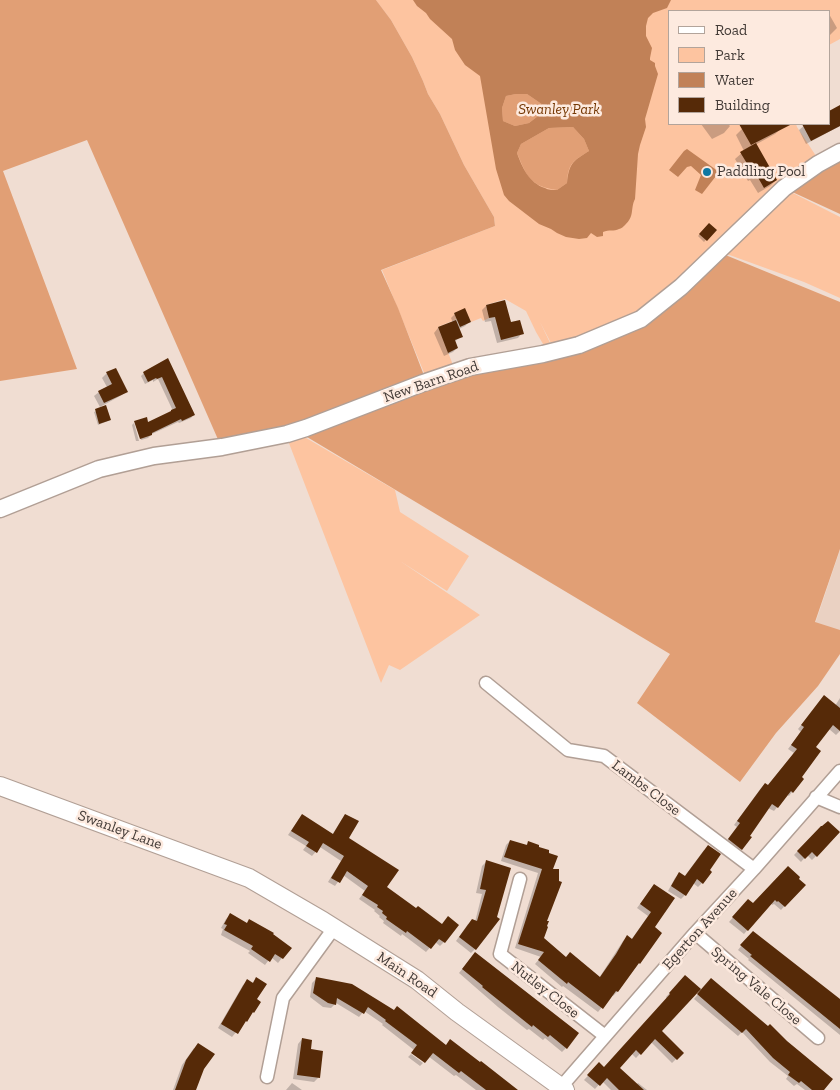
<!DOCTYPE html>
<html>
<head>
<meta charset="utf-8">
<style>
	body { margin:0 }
	#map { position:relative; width:840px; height:1090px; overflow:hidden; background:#f0ddd2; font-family:"Zilla Slab",serif }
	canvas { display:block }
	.legend { position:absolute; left:668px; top:10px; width:162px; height:115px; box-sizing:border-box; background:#fdeadf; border:1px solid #b2a49b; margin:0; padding:6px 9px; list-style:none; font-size:15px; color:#423a36 }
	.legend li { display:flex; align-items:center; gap:10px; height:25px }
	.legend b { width:25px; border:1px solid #b2a49b }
</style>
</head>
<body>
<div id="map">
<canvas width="840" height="1090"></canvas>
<ul class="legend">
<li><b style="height:6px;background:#fff"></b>Road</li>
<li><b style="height:14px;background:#fdc4a0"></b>Park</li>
<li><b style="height:14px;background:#c18157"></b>Water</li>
<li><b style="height:14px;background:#562a08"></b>Building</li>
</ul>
</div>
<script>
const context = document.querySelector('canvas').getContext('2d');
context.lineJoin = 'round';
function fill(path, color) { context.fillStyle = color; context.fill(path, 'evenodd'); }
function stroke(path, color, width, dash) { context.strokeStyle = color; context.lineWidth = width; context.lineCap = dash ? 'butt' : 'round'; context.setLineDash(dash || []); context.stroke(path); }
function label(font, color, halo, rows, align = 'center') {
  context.font = font + ' "Zilla Slab",serif'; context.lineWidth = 5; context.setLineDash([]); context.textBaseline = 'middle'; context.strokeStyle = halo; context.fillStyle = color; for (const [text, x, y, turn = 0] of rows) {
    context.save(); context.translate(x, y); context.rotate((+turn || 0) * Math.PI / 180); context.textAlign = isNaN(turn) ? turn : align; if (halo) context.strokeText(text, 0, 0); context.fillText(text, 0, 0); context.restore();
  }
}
const built = new Path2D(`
	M840 550V631L815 624Z`);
const green = new Path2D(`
	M376 0H840V39L829 45V11H669V124H796L797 127 816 156 800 169 677 285 635 317 553 347 540 322 552 347 546 349 536 332 526 311 505 299 486 305 489 318 483 321 481 318 471 322 465 309 454 313 457 319 438 327 453 365 425 375 382 270 495 226 494 217 464 165 440 114 428 94 423 81 412 57 391 20Z
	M787 190 840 217V298L804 282 724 253Z
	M301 435 395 490 400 512 469 556 447 591 400 561 480 615 400 670 389 665 381 683 287 438Z`);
const forest = new Path2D(`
	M0 0H376L391 20 412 57 423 81 428 94 440 114 464 165 494 217 495 226 381 270 398 308 425 378 298 427 220 444 87 140 3 171 77 369 0 381Z
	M516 94H527L543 105 538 116 529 123 515 126 503 121 502 108 506 96Z
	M573 127 584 139 589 151C573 161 568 163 567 183L557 190C530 186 527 177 517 153L521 144 549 128Z
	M840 157V214L788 190Z
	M723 254 840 302V549L815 622 840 630V654L818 686 776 733 740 782 637 703 670 654 302 434 445 379 612 337Z`);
const water = new Path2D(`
	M413 0H671L667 8 653 13 648 18 646 26V36L652 48 650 58V60L655 63V66L658 74 645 119 646 127 640 145 638 154 635 199C630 209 635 216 625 225 624 226 621 229 619 229 614 232 609 229 603 232V236L597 237 591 233 587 238 579 239 566 237 557 233 551 229 539 224 509 201 504 195 496 169 480 76 465 65 455 50 452 39 430 19 426 13 417 6ZM516 94H527L543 105 538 116 529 123 515 126 503 121 502 108 506 96ZM573 127 584 139 589 151C573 161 569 163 567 183L557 190C553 190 548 190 545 188 529 183 522 167 517 153L521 144 549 128Z
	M687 149 715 169 718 173 716 176 702 194 695 190 701 175 691 166 687 167 678 177 669 170 684 151Z`);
const shadow = new Path2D(`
	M829 14 837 28 829 36Z
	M840 106V126L806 144 799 130 806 124H829V112Z
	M701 124H728L730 126 724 133 712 139Z
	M752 124H780L782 128 775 134 755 145 776 180 770 186 758 193 750 180 748 181 735 159 744 151 736 135 742 129Z
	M709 224 715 230 704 242 698 236Z
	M486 306 522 333 518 338 497 343 491 321 485 322 482 310Z
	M455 314 469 322 465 326 459 329 462 336 454 342 457 348 453 352 444 356 434 333 438 328 453 323 451 318Z
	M168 360 194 414 191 418 179 423 178 422 152 434 148 438 141 440 136 422 148 423 173 411 158 379 153 382V380L145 384 141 376 144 373Z
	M115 369 126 391 122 395 100 407 94 396 99 392 107 387 102 378 106 374Z
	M105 407 110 420 108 421 98 425 94 412Z
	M134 423 139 441H136L132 425Z
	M840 698V731L836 735 829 729 815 747 792 792 789 796 787 795 774 811 768 808 741 849 737 853 725 843 737 827 734 825 761 788 765 784 767 786 794 753 788 749 801 732 798 729 821 701 835 706Z
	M346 815 348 838 385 888 444 942 440 946 435 942 426 952 402 934 401 936 383 923 384 921 379 917 380 916 374 911 375 910 359 899 365 891 343 875 335 886 328 882 341 861 320 847 312 856 303 850 306 846 288 835 299 819 332 835 342 819Z
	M821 827 839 833 812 860 807 855 801 862 794 855Z
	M510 841 525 846 528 843 552 870 543 939 565 959 599 978 623 941 627 937 631 940 648 916 637 908 654 885 653 928 639 963 617 992 613 996 612 995 598 1012 563 986 562 987 535 964 541 957 515 948 538 873 501 861 506 845Z
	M704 850 702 883 698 887 693 883 685 895 681 899 668 891 675 878 679 874 684 877Z
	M486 862 510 869 475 949 471 953 456 941 468 924 475 922 482 894 476 893 482 866Z
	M797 879 804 885 781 910 774 904 772 905 771 903 744 934 729 922 744 905H753Z
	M230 915 246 924 249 921 282 958 278 963 271 957 265 965 248 953 250 951 221 935 223 929 221 928 226 919Z
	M749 936 840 1001V1035L748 960 749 959 738 950Z
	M471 958 566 1048 562 1052 545 1038 543 1040 529 1029 527 1030 498 1007 459 973Z
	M685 977 701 991 822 1090H805L797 1084 794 1086 786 1079 788 1076 770 1062 742 1032 738 1036 694 999 700 992 698 990 660 1031 682 1053 672 1063 651 1042 636 1058 631 1053 618 1068 636 1085 638 1083 647 1090H611L602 1081 595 1089 584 1080 599 1064 604 1068 667 999 666 997Z
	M256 979V1000L260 1002 253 1012 242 1025 232 1037 218 1028 243 985 248 981 252 983Z
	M316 979 445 1046 516 1090H476L456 1075 454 1076 428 1056 414 1050 382 1025 383 1024 364 1011 359 1017 336 1003 331 1008 323 1007 310 997 312 983Z
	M302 1039 319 1077 314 1082 293 1079 298 1044Z
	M194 1048 195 1090H173L182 1065Z
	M411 1054 423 1063 420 1066 408 1057Z
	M292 1083 302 1090H286Z`);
const building = new Path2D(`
	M840 105V126L811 141 802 124H829V111Z
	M739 124H792L751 145Z
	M756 143 777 180 764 188 756 174 754 175 740 152Z
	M709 223 717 230 707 241 699 234Z
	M505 300 511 322 520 320 524 334 501 340 495 317 489 318 486 305Z
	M465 308 471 322 460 327 454 313Z
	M456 320 463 337 455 340 458 348 448 353 438 327Z
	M168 358 195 415 182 421 181 419 152 433V435L140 439 134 421 147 417 148 422 171 411V410L176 408 162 377 157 379 156 378 148 382 143 372Z
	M116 368 128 392 104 403 98 391 112 384 106 372Z
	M106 405 111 420 99 424 95 409Z
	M824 695 840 708V731L833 725 816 747 821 751 802 777 804 779 793 793 791 791 778 808 772 804 750 836 752 837 742 850 728 839 740 823 737 821 765 783 768 785 797 749 791 745 804 727 801 725Z
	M302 814 333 834 345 814 359 821 349 838 399 870 387 887 416 908 418 906 442 924 448 916 459 925 445 943 439 939 431 949 407 931 406 933 386 919 387 917 382 913 383 911 377 907 378 905 362 895 368 886 347 871 340 883 331 878 344 856 323 843 317 853 306 846 309 842 291 831Z
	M828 821 840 832 817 857 812 852 805 859 797 851 821 826H822Z
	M510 840 527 845 528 841 539 845V847L549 850V853L558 856 553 869H559V881L562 882 547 921H549L547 926 548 927 544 938 566 957 570 952 600 977 616 954 627 935 632 939 651 912 640 904 654 884 675 898 655 927 662 933 640 964 639 963 618 992 616 991 603 1009 568 982 567 984 538 960 544 952 518 944 542 869 504 857Z
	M708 845 721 854 710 870 712 872 703 884 697 879 686 896 671 886 679 872 685 876Z
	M486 860 511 868 497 917 500 919 476 950 459 937 472 919 477 921 486 890 480 889Z
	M788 866 800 877 799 879 806 885 785 907 778 901 777 902 775 900 748 931 732 917 748 899 753 903Z
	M230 913 247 923 249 919 274 933 273 934 292 948 283 959 275 954 270 962 251 949 253 946 224 930 227 925 224 924Z
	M753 931 840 999V1029L750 956 752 955 740 945Z
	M475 952 579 1033 567 1049 550 1035 548 1037 533 1025 532 1027 482 987 483 986 462 969Z
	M685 975 701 989 662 1031 684 1053 677 1060 655 1039 641 1055 636 1050 620 1068 644 1090H619L607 1078 600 1086 587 1075 599 1062 604 1067 670 994 669 993Z
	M256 977 267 984 257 999 261 1002 254 1013 253 1012 247 1022 246 1021 238 1034 221 1024 247 979 253 983Z
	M316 977 352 984 394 1010 397 1006 446 1045 450 1039 480 1062 481 1061 518 1090H486L461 1071 459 1073 433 1053 425 1063 411 1053 417 1045 385 1021 386 1020 368 1007 364 1014 337 998 336 1005 328 1003 313 993Z
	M711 978 768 1026 770 1024 787 1041 833 1079 824 1090H812L801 1081 799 1083 788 1075 790 1072 773 1058 746 1029 742 1033 697 994Z
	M302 1038 312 1040 311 1049 323 1051 320 1078 297 1075Z
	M198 1043 215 1054 204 1069 196 1090H175L186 1060Z`);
const minor = new Path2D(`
	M486 683 568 750 604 756 754 869
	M816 797 840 807
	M520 879 500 954 605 1036
	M695 933 818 1038
	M267 1077 283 998 334 928
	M561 1087 695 933 754 869 840 771`);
const tertiary = new Path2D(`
	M0 509 99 469 154 456 222 447 287 434 306 428 423 383 470 367 543 354 579 345 641 319 681 287 784 188 818 164 840 152`);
const secondary = new Path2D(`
	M0 786 249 878 323 921 417 980 457 1012 565 1090`);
const markers = [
	[707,172,5,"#0e78a3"]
];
const parkNames = [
	["Swanley Park",559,110]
];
const poiNames = [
	["Paddling Pool",717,172]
];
const streetNames = [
	["New Barn Road",431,382,-19],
	["Lambs Close",646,788,37],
	["Swanley Lane",120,830,20],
	["Egerton Avenue",700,929,-48],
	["Main Road",407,975,34],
	["Spring Vale Close",756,986,40],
	["Nutley Close",545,990,38]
];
fill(built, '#ead1c2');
fill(green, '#fdc4a0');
fill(forest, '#e19f75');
fill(water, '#c18157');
fill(shadow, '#0003');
fill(building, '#562a08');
stroke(minor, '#b19f95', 15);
stroke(tertiary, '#b19f95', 19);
stroke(secondary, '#b19f95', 20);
stroke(minor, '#fff', 12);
stroke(tertiary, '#fff', 16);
stroke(secondary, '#fff', 18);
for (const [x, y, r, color] of markers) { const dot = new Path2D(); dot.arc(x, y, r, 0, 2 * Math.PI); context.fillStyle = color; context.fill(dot); stroke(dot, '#fdeadf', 2); }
label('italic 15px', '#753804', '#fdeadf', parkNames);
label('15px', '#423a36', '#fdeadf', poiNames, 'left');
label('15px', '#423a36', '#fdeadf', streetNames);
</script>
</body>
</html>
